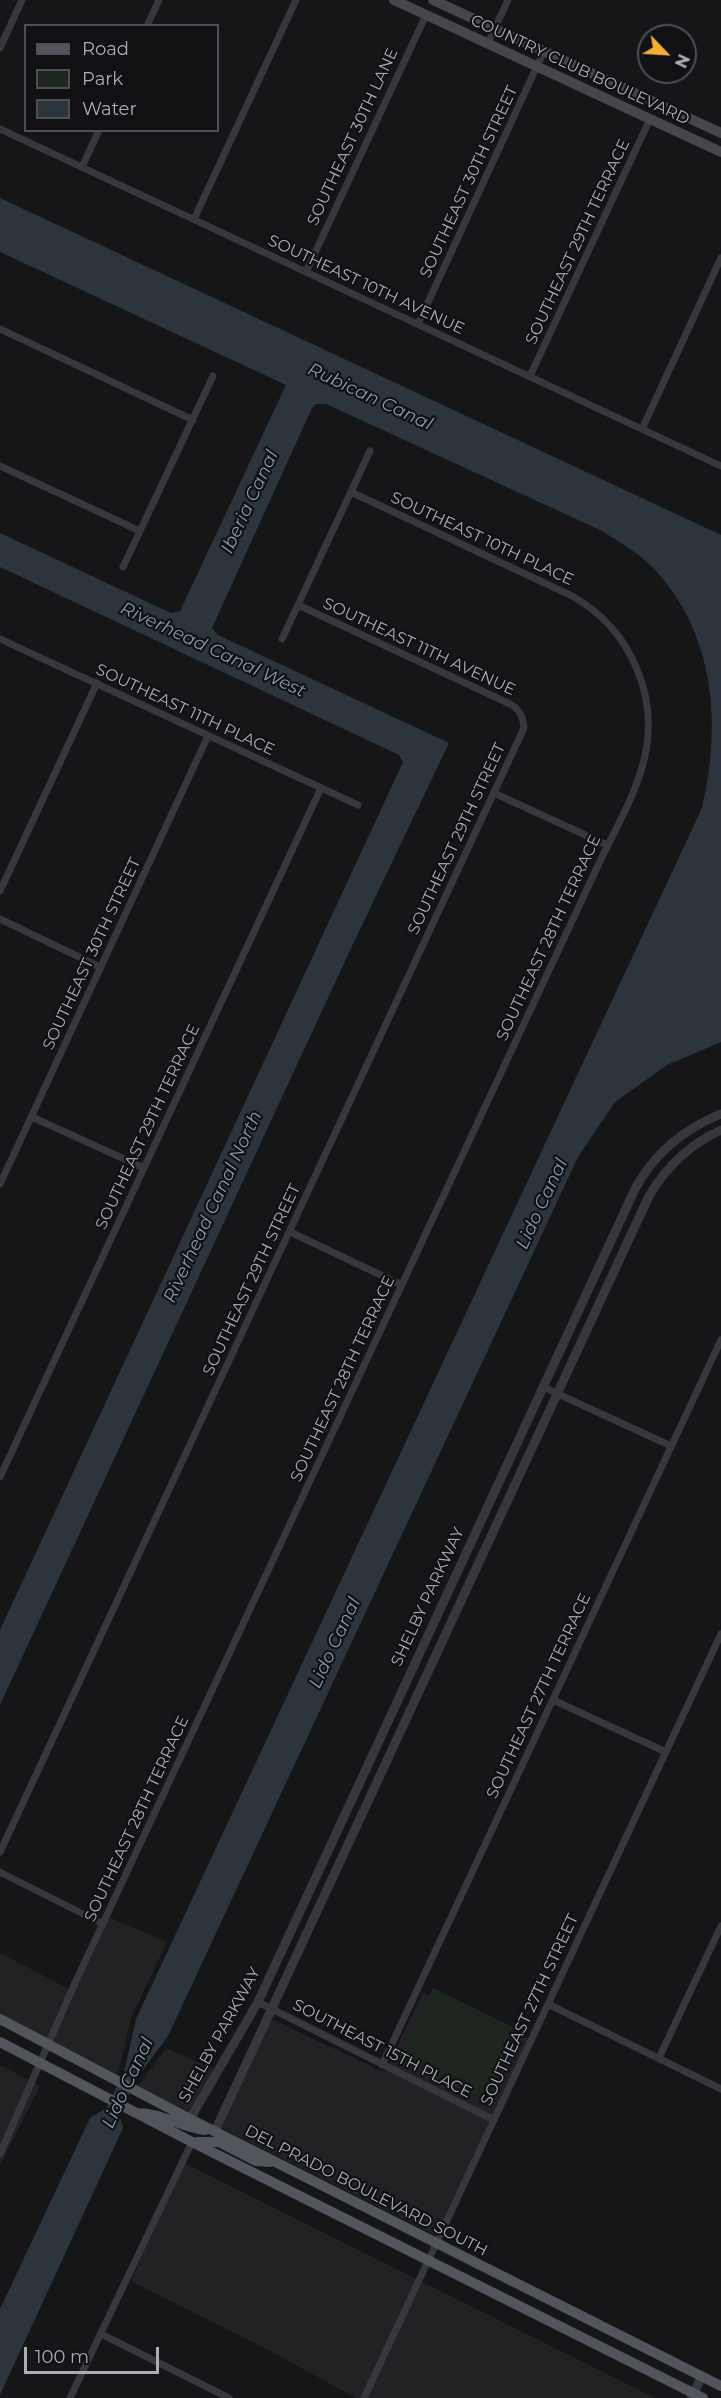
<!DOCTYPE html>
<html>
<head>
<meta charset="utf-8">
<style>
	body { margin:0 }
	#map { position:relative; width:721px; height:2398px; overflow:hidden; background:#161618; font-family:Montserrat,sans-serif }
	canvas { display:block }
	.legend { position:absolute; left:24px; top:24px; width:195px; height:108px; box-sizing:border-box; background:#111113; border:2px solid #4d4f55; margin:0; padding:8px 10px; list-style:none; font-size:18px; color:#a8adb8 }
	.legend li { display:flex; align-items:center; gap:12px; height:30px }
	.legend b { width:30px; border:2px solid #4d4f55 }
	.north { position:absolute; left:637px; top:24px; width:60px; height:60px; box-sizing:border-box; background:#111113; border:2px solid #4d4f55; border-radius:50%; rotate:115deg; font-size:16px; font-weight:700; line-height:24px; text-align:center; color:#a8adb8 }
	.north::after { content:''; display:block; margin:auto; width:21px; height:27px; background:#f2b134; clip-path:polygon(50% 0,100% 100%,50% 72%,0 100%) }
	.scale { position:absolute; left:24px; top:2347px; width:135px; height:27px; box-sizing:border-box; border:3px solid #a8adb8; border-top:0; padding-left:8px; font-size:18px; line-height:21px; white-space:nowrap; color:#a8adb8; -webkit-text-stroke:4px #111113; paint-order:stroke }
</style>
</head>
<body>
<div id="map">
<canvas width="721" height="2398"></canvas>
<ul class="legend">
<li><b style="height:8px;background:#53555c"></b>Road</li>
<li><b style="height:16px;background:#1e261f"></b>Park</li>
<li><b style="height:16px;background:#2c353c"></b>Water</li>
</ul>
<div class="north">N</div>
<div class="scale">100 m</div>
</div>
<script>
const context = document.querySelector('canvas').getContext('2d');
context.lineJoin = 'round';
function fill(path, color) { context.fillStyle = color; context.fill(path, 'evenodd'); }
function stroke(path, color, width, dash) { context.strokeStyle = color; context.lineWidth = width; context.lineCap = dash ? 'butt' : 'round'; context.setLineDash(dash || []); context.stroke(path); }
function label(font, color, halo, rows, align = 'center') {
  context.font = font + ' Montserrat,sans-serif'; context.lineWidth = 4.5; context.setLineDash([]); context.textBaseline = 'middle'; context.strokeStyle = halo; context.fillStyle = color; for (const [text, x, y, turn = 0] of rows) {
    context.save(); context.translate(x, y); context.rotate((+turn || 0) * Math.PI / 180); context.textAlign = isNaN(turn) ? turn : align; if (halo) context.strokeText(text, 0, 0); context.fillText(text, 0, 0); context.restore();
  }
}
const built = new Path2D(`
	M104 1915 167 1942 131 2018 118 2075 0 2014V1953L75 1992Z
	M423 1993 534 2041 441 2238 222 2128 271 2019 384 2072Z
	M166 2048 214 2069 189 2112 138 2086Z
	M0 2065 40 2086 0 2166Z
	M182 2162 655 2398H356L263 2347 131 2281Z`);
const green = new Path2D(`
	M433 1988 523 2032 497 2087 473 2095 411 2065 407 2041Z`);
const water = new Path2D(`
	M0 198 721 535V1042L667 1065 615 1102 578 1157 168 2036 137 2078 119 2114 123 2128 0 2395V2309L90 2118 106 2108 124 2072 136 2019 702 808C721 727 716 639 658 573 642 555 620 542 600 530L326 404H316L312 408 212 628 218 635 449 743 353 944 0 1705V1630L403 762 399 755 0 567V533L171 613 180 611 286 385 0 252Z`);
const minor = new Path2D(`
	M147 26 159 0
	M488 43 508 0
	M0 48 22 0
	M0 129 721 466
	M82 167 99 130
	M194 219 296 0
	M306 272 426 15
	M418 324 544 51
	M0 329 193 420
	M530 376 650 119
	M642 429 721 258
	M0 466 140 531
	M123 567 213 376
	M0 639 358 805
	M282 639 370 451
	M494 793 607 845
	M0 891 97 683
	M0 919 100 967
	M32 1117 144 1168
	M0 1184 208 736
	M290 1232 402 1285
	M543 1387 671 1446
	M0 1477 321 788
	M553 1700 666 1752
	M0 1852 524 728C523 716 520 710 510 704L298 605
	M0 1872 103 1924
	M258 2002 494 2120
	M548 2004 721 2089
	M659 2058 721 1926
	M382 2065 721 1340
	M0 2154 75 1983 595 872C611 837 633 801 643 764 661 698 631 629 572 596L351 492
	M101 2334 229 2398
	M70 2398 192 2142
	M364 2398 721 1634`);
const tertiary = new Path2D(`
	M190 2119 258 2002 635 1189C654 1154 684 1129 721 1114
	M215 2131 649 1196C666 1167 690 1144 721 1130
	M691 2398 702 2376`);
const secondary = new Path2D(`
	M394 0 721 152
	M433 0 721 133`);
const primary = new Path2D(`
	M0 2019 190 2119 721 2386
	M0 2042 192 2142 703 2398
	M137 2113C162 2113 181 2127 205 2130
	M197 2142H219L256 2161 270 2162`);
const streetNames = [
	["COUNTRY CLUB BOULEVARD",580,70,25],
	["SOUTHEAST 30TH LANE",353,137,-65],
	["SOUTHEAST 30TH STREET",469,182,-65],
	["SOUTHEAST 29TH TERRACE",578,242,-65],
	["SOUTHEAST 10TH AVENUE",366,285,25],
	["SOUTHEAST 10TH PLACE",482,539,25],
	["SOUTHEAST 11TH AVENUE",419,647,25],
	["SOUTHEAST 11TH PLACE",185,710,25],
	["SOUTHEAST 29TH STREET",457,839,-65],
	["SOUTHEAST 28TH TERRACE",549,938,-65],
	["SOUTHEAST 30TH STREET",92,954,-65],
	["SOUTHEAST 29TH TERRACE",148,1127,-65],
	["SOUTHEAST 29TH STREET",252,1280,-65],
	["SOUTHEAST 28TH TERRACE",343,1379,-65],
	["SHELBY PARKWAY",428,1597,-65],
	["SOUTHEAST 27TH TERRACE",539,1696,-65],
	["SOUTHEAST 28TH TERRACE",137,1819,-65],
	["SOUTHEAST 27TH STREET",530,2010,-65],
	["SHELBY PARKWAY",220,2035,-61],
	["SOUTHEAST 15TH PLACE",382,2049,27],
	["DEL PRADO BOULEVARD SOUTH",366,2191,27]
];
const waterNames = [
	["Rubican Canal",370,397,25],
	["Iberia Canal",250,502,-65],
	["Riverhead Canal West",213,650,25],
	["Lido Canal",542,1204,-65],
	["Riverhead Canal North",213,1207,-65],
	["Lido Canal",335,1643,-65],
	["Lido Canal",128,2083,-65]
];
fill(built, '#222225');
fill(green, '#1e261f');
fill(water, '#2c353c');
stroke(minor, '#37383d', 7);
stroke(tertiary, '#37383d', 9);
stroke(secondary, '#45474d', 10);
stroke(primary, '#53555c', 10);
label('16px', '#a8adb8', '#111113', streetNames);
label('italic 18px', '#7f9bb3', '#111113', waterNames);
</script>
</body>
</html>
